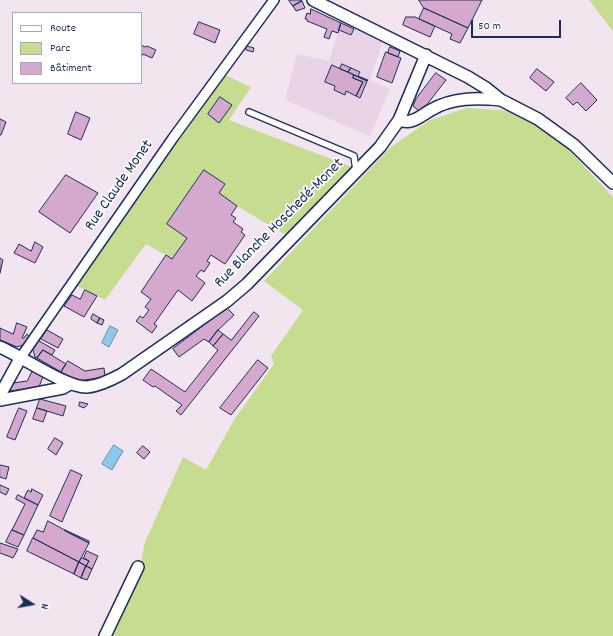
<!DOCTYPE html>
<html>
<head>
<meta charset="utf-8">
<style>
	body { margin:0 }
	#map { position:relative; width:613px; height:636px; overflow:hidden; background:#f2e5f0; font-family:Dekko,sans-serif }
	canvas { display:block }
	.legend { position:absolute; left:12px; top:12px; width:130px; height:72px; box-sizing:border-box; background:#fff; border:1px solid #a4acbf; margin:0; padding:5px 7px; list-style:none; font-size:12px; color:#1b2f5e }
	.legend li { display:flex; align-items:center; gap:8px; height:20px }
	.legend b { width:20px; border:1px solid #a4acbf }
	.north { position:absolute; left:12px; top:584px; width:40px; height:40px; -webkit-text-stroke:3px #fff; paint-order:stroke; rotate:101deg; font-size:11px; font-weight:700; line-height:16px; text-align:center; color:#1b2f5e }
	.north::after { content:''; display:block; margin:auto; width:14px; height:18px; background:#1b2f5e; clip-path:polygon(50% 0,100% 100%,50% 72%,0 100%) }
	.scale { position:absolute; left:471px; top:20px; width:90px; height:18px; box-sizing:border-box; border:2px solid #1b2f5e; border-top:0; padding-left:5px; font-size:12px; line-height:14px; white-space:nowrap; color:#1b2f5e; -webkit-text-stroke:3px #fff; paint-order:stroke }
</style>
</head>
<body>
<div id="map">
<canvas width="613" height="636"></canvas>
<ul class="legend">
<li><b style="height:5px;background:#fff"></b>Route</li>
<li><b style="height:11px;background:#c5dc91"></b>Parc</li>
<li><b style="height:11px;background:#d5a9cd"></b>Bâtiment</li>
</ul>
<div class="north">N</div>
<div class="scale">50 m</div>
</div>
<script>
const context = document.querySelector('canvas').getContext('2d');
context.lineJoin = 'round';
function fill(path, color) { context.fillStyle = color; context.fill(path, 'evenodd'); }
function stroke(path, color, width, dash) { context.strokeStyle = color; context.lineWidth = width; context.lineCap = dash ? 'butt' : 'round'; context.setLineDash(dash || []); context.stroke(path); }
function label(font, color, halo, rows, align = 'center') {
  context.font = font + ' Dekko,sans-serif'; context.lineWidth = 3.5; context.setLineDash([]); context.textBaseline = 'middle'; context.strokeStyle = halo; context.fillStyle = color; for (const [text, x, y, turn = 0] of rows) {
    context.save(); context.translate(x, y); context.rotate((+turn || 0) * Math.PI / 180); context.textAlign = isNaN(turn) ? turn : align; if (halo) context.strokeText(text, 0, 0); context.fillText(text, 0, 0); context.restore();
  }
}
const built = new Path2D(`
	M341 23 383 41 370 81 390 89 370 136 285 100 297 54 329 61Z`);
const green = new Path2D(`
	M589 0H613V31Z
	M225 75 251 87 229 120 352 167 286 235 237 206 219 193 225 184 204 170 167 224 187 238 172 259 146 244 105 300 77 286Z
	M467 108 512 111 552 132 613 197V636H111L138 577 145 542 183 457 206 470 234 420 274 364 271 356 303 310 264 281 391 147 430 120Z`);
const water = new Path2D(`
	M110 326 118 330 109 347 102 343Z
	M114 445 123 451 112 470 102 464Z`);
const building = new Path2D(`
	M289 0H301L302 1 293 6Z
	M419 0H482L468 28 424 8Z
	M302 1 305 8 296 11 293 6Z
	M424 8 468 28 460 43 450 39 452 34 419 19Z
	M311 9 341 23 338 33 332 31 329 39 324 37 327 29 307 21V19H305L307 13 310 14Z
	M406 17H415L435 26 430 37 403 25Z
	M199 22 220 30 215 43 194 34Z
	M341 23 354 29 351 35 339 30Z
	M141 45 145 47 147 46 156 50 152 58 143 54 141 57Z
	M247 46 254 48 253 52 246 50Z
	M390 47 400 51 398 57 388 53Z
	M386 52 401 58 392 83 377 77Z
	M342 64 351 68 348 72 340 69Z
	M332 65 354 75 353 78 363 82 356 96 346 91 345 95 334 90 335 86 325 82Z
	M351 68 360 72 358 76 368 80 367 81 348 72Z
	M537 69 554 82 546 91 530 78Z
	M436 73 446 80 425 107 419 111 413 106 416 99Z
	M354 75 367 81 360 98 356 96 363 82 353 78Z
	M581 83 597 100 586 111 577 102 573 105 566 98Z
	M220 97 232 105 219 123 208 114Z
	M76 112 90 118 81 140 68 134Z
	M0 119 6 122 1 135H0Z
	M204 170 225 184 219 193 237 206 231 215 236 218 233 222 243 229 241 232 245 235 225 264 211 255 207 261 210 263 204 272 201 270 196 276 205 283 192 301 178 290 154 324 157 326 152 333 136 321 140 316 143 318 149 310 145 307 151 299 141 292 166 255 172 259 187 238 167 224Z
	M66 175 98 193 70 233 39 212Z
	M35 242 43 247 35 263 14 253 19 244 31 251Z
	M0 258 3 260 0 273Z
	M85 290 97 296 84 317 64 306 72 295 80 299Z
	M227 308 234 315 218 330 209 342 204 339 179 357 173 349Z
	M254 312 259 316 181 415 176 411 182 405 155 386 153 387 143 380 151 369 185 392 218 350 213 346 223 334 231 340Z
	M93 314 100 318 97 323 91 319Z
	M100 318 104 320 102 325 97 323Z
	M17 323 27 327 22 338H24L27 334 29 336 23 345 17 347 0 340V328L13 334Z
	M47 330 63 339 58 348 41 339Z
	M218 330 223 334 213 346 209 342Z
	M39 341 55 350 52 355 43 350 37 358 35 357 33 350Z
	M43 350 66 364 61 372 37 358Z
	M258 360 268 368 231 415 220 408Z
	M68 361 85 371 104 368 105 377 77 381 61 372Z
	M33 370 44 374 39 387 11 391 10 387 13 383 27 381Z
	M40 399 66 406 63 416 37 408Z
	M80 402 88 404 84 408 79 406Z
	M19 408 27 411 15 440 7 437Z
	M37 408 47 411 43 422 33 419Z
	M55 438 63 443 56 455 48 449Z
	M143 446 150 452 144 459 137 453Z
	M0 465 9 467 6 479 0 477Z
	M71 470 82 475 62 522 50 516Z
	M0 485 9 489 6 495 0 492Z
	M32 489 43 495 38 505 24 498 28 490 31 492Z
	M18 495 38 505 24 535 12 530 25 504 16 499Z
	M48 521 89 543 79 562 33 538 37 530 43 532Z
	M12 530 24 535 18 547 6 542Z
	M65 530 89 541V543L65 531Z
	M33 538 79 562 74 574 27 551Z
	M0 543 18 549 13 558 0 553Z
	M87 551 98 556 92 569 86 566 89 561 84 558Z
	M82 558 89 561 86 566 79 562Z
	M79 562 86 566 81 578 74 574Z
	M86 566 92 569 87 580 81 578Z`);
const service = new Path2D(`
	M249 112 354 156 356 170`);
const pedestrian = new Path2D(`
	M21 357 173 138 274 0`);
const minor = new Path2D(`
	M313 0 468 77 486 88 501 100 538 119 574 145 613 183
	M399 120C412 125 420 116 431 110 453 97 477 98 501 100
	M0 347C21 356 67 388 87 387 99 386 111 380 122 374L227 301 247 284 380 147 399 120 426 55
	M0 395 21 357
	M0 400 63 388 70 384
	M105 636 138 567`);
const streetNames = [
	["Rue Claude Monet",120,186,-55],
	["Rue Blanche Hoschedé-Monet",280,224,-45]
];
fill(built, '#e9d3e6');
fill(green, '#c5dc91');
fill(water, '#8ccaed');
stroke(water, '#5f8cb4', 1);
fill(building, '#d5a9cd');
stroke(building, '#1b2f5e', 1);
stroke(service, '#1b2f5e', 8);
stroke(pedestrian, '#1b2f5e', 12);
stroke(minor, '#1b2f5e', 14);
stroke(service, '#fff', 5.5);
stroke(pedestrian, '#fff', 9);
stroke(minor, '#fff', 11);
label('16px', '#1b2f5e', '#fff', streetNames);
</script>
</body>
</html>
